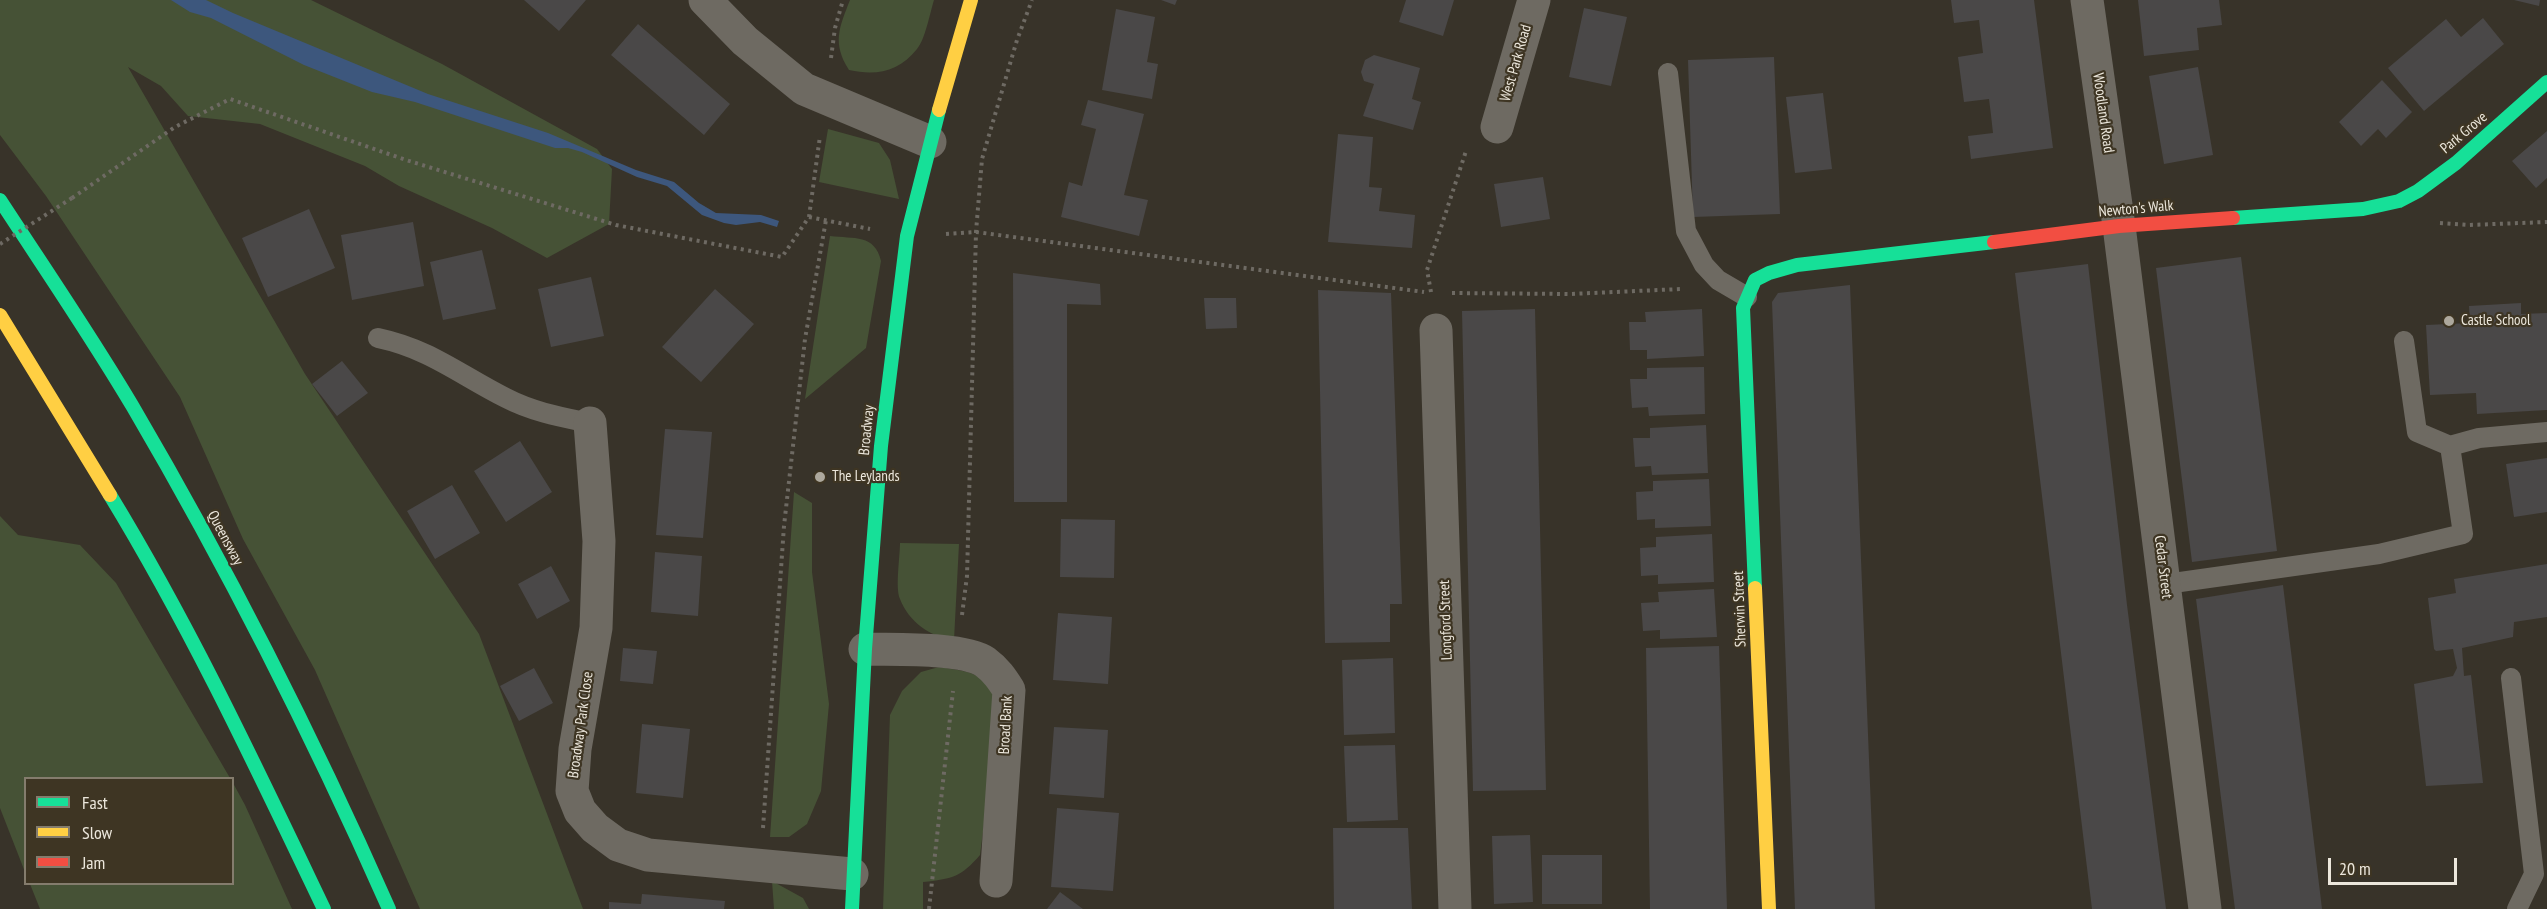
<!DOCTYPE html>
<html>
<head>
<meta charset="utf-8">
<style>
	body { margin:0 }
	#map { position:relative; width:2547px; height:909px; overflow:hidden; background:#383329; font-family:"PT Sans Narrow",sans-serif }
	canvas { display:block }
	.legend { position:absolute; left:24px; top:777px; width:210px; height:108px; box-sizing:border-box; background:#3e3523; border:2px solid #847c6d; margin:0; padding:8px 10px; list-style:none; font-size:18px; color:#ece7dc }
	.legend li { display:flex; align-items:center; gap:12px; height:30px }
	.legend b { width:30px; border:2px solid #847c6d }
	.scale { position:absolute; left:2328px; top:858px; width:129px; height:27px; box-sizing:border-box; border:3px solid #ece7dc; border-top:0; padding-left:8px; font-size:18px; line-height:21px; white-space:nowrap; color:#ece7dc; -webkit-text-stroke:4px #3e3523; paint-order:stroke }
</style>
</head>
<body>
<div id="map">
<canvas width="2547" height="909"></canvas>
<ul class="legend">
<li><b style="height:8px;background:#16e098"></b>Fast</li>
<li><b style="height:8px;background:#ffcf43"></b>Slow</li>
<li><b style="height:8px;background:#f24e42"></b>Jam</li>
</ul>
<div class="scale">20 m</div>
</div>
<script>
const context = document.querySelector('canvas').getContext('2d');
context.lineJoin = 'round';
function fill(path, color) { context.fillStyle = color; context.fill(path, 'evenodd'); }
function stroke(path, color, width, dash) { context.strokeStyle = color; context.lineWidth = width; context.lineCap = dash ? 'butt' : 'round'; context.setLineDash(dash || []); context.stroke(path); }
function label(font, color, halo, rows, align = 'center') {
  context.font = font + ' "PT Sans Narrow",sans-serif'; context.lineWidth = 4.5; context.setLineDash([]); context.textBaseline = 'middle'; context.strokeStyle = halo; context.fillStyle = color; for (const [text, x, y, turn = 0] of rows) {
    context.save(); context.translate(x, y); context.rotate((+turn || 0) * Math.PI / 180); context.textAlign = isNaN(turn) ? turn : align; if (halo) context.strokeText(text, 0, 0); context.fillText(text, 0, 0); context.restore();
  }
}
const green = new Path2D(`
	M0 0H311L442 64 597 149 612 169 609 224 547 258 492 228 399 186 365 166 260 124 188 116 161 86 128 67 305 374 479 634 583 909H420L315 670 243 539 180 397 46 196 0 135Z
	M850 0H934C930 13 925 40 917 49 899 72 876 76 849 70 832 43 839 28 850 0Z
	M828 129 879 143 890 160 899 199 819 182Z
	M830 236C854 239 875 234 881 261L866 348 805 399Z
	M794 492 812 503V572L829 704 821 791 807 824 789 837H770Z
	M0 516 18 535 80 545 116 583 230 778H26L25 872 0 808Z
	M900 543 959 544 954 640C930 637 909 622 900 599 895 588 900 557 900 543Z
	M939 667C975 673 984 671 999 707L980 855C961 877 952 879 923 882V909H883L890 715 902 691 921 672Z
	M233 783 245 805 292 909H40L30 884H232Z
	M772 881 803 898 809 909H774Z`);
const water = new Path2D(`
	M171 0H206L233 13 428 94 548 133 636 170 674 182 699 203 716 213 761 215 779 221 777 227 760 222 736 225 724 223 702 215 667 186 637 177 582 152 568 148H555L415 102 372 92 304 65 211 18 190 12Z`);
const building = new Path2D(`
	M524 0H586L559 31Z
	M1161 0H1177L1175 5Z
	M1406 0H1454L1443 36 1399 22Z
	M1951 0H2034L2053 148 1971 159 1968 136 1993 133 1991 115 1989 99 1964 102 1958 57 1983 53 1979 20 1954 23Z
	M2138 0H2219L2222 25 2197 28 2199 50 2144 56Z
	M2514 0H2540L2539 6Z
	M1584 8 1627 17 1611 86 1569 77Z
	M1116 9 1155 17 1147 62 1158 64 1152 99 1102 90Z
	M2483 18 2504 44 2424 111 2388 68 2446 19 2461 37Z
	M638 24 730 104 704 135 611 55Z
	M1374 55 1420 68 1412 99 1421 102 1413 130 1363 116 1374 84 1364 81 1361 72 1365 60Z
	M1774 57 1780 214 1693 217 1688 60Z
	M2198 67 2213 155 2164 164 2149 76Z
	M2382 80 2412 112 2386 138 2378 129 2361 146 2339 122Z
	M1823 93 1832 169 1795 173 1786 97Z
	M1088 100 1144 114 1124 195 1148 200 1139 236 1061 217 1069 182 1082 186 1096 129 1081 125Z
	M2547 131V178L2536 188 2512 161Z
	M1338 134 1373 137 1369 187 1382 188 1379 211 1415 215 1412 248 1328 242Z
	M1543 177 1550 219 1501 227 1494 184Z
	M309 209 335 268 268 297 242 238Z
	M413 222 424 286 352 300 341 235Z
	M482 250 496 309 443 320 430 262Z
	M2241 257 2277 551 2192 562 2156 268Z
	M2088 264 2127 605 2166 909H2092L2015 273Z
	M1013 273 1100 284 1101 305 1067 304V502H1014Z
	M591 277 604 336 551 347 538 289Z
	M1850 285 1875 909H1795L1772 302 1778 293Z
	M715 289 754 324 701 382 662 347Z
	M1318 290 1391 293 1402 604H1390V642L1325 643Z
	M1204 298H1236L1237 328 1206 329Z
	M2521 303V314L2547 313V410L2477 414 2476 393 2430 395 2426 325 2470 323 2469 306Z
	M1535 309 1546 790 1473 791 1462 311Z
	M1702 309 1704 356 1647 359V350H1630L1629 322H1646L1645 312Z
	M342 361 368 393 337 416 312 384Z
	M1704 367 1705 414 1649 416 1648 407 1632 408 1630 379H1647V368Z
	M1706 425 1708 473 1652 475 1651 466 1635 467 1633 438H1650V428Z
	M665 429 712 432 703 538 656 535Z
	M520 441 552 492 506 522 474 471Z
	M2547 458V512L2514 517 2506 464Z
	M1709 479 1711 526 1655 528V519L1637 520 1636 492 1653 491V481Z
	M452 485 480 533 435 559 407 511Z
	M1061 519 1115 520 1114 578 1060 577Z
	M1712 534 1714 582 1658 584V575L1641 576 1640 548 1656 547V537Z
	M655 552 702 556 698 616 651 612Z
	M2547 564V617L2514 622 2513 637 2462 648 2464 676 2471 675 2483 783 2426 786 2414 684 2453 676 2457 668 2453 649 2436 651 2434 649 2428 598 2456 593 2454 579Z
	M551 566 570 601 537 619 518 584Z
	M2283 585 2322 909H2235L2196 599Z
	M1714 589 1717 637 1660 639V630L1643 631 1641 603 1659 602 1658 592Z
	M1058 613 1112 617 1108 684 1053 680Z
	M1719 646 1727 909H1650L1646 648Z
	M623 648 657 651 653 684 620 681Z
	M1393 658 1395 733 1344 735 1342 660Z
	M534 668 553 703 519 721 500 686Z
	M642 724 690 729 683 798 636 793Z
	M1054 727 1108 730 1104 798 1049 794Z
	M1395 745 1398 820 1347 822 1344 746Z
	M1057 808 1119 813 1113 891 1051 887Z
	M1333 828H1408L1412 909H1334Z
	M1530 835 1533 902 1494 904 1492 836Z
	M1542 855H1602V904H1542Z
	M1060 892 1083 909H1047Z
	M642 894 725 901 724 909H609V902L641 904Z`);
const path = new Path2D(`
	M831 58 835 28 843 0
	M72 198 175 127 230 99 406 160 616 225 782 257 809 217 820 136
	M809 217 870 229
	M2440 223 2469 225 2547 222
	M946 234 976 232 1424 292
	M1431 292 1427 270 1466 151
	M1452 293 1570 294 1681 289
	M962 615 967 576 976 232 982 159 1017 40 1032 0
	M763 828 784 526 805 339 826 220
	M929 909 953 691`);
const lane = new Path2D(`
	M1668 73 1686 231 1704 265 1718 280 1747 297
	M378 338C430 349 460 375 506 398 533 412 561 417 590 423
	M2404 341 2417 432 2450 446
	M2166 584 2379 554 2463 534 2450 446 2479 438 2547 432
	M2511 678 2534 874 2517 909`);
const street = new Path2D(`
	M705 0 745 41 804 89 930 142
	M2087 0 2119 226 2205 909
	M1497 127 1534 0
	M1436 330 1455 909
	M590 423 599 541 596 628 575 749 572 791 580 811 595 828 618 845 648 855 852 874
	M865 649C894 650 962 647 985 662 996 670 1002 679 1009 690L996 881`);
const fast = new Path2D(`
	M0 200C45 269 91 336 133 407 228 569 313 737 389 909
	M2233 218 2363 209 2399 201 2418 191 2456 163 2547 82
	M110 495C191 628 257 769 324 909
	M1755 588 1743 308 1755 280 1769 273 1797 265 1994 242
	M852 909 865 649 881 446 907 236 939 110`);
const slow = new Path2D(`
	M939 110 971 0
	M0 315 110 495
	M1755 588 1769 909`);
const jam = new Path2D(`
	M1994 242 2119 226 2233 218`);
const pathBridge = new Path2D(`
	M0 244 72 198`);
const markers = [
	[2449,321,6,"#ada89d"],
	[820,477,6,"#ada89d"]
];
const streetNames = [
	["West Park Road",1516,63,-74],
	["Woodland Road",2103,113,82],
	["Park Grove",2464,133,-40],
	["Newton's Walk",2136,209,-5],
	["Broadway",867,430,-84],
	["Queensway",225,538,62],
	["Cedar Street",2163,567,83],
	["Sherwin Street",1740,609,-92],
	["Longford Street",1446,620,-92],
	["Broadway Park Close",581,725,-82],
	["Broad Bank",1006,725,-87]
];
const poiNames = [
	["Castle School",2461,321],
	["The Leylands",832,477]
];
fill(green, '#465236');
fill(water, '#3d577d');
fill(building, '#4a4848');
stroke(path, '#6e6a63', 4, [3, 4.5]);
stroke(lane, '#6e6a62', 20);
stroke(street, '#6e6a62', 33);
stroke(fast, '#16e098', 14);
stroke(slow, '#ffcf43', 14);
stroke(jam, '#f24e42', 14);
stroke(pathBridge, '#6e6a63', 4, [3, 4.5]);
for (const [x, y, r, color] of markers) { const dot = new Path2D(); dot.arc(x, y, r, 0, 2 * Math.PI); context.fillStyle = color; context.fill(dot); stroke(dot, '#3e3523', 2); }
label('15px', '#ece7dc', '#3e3523', streetNames);
label('15px', '#ece7dc', '#3e3523', poiNames, 'left');
</script>
</body>
</html>
